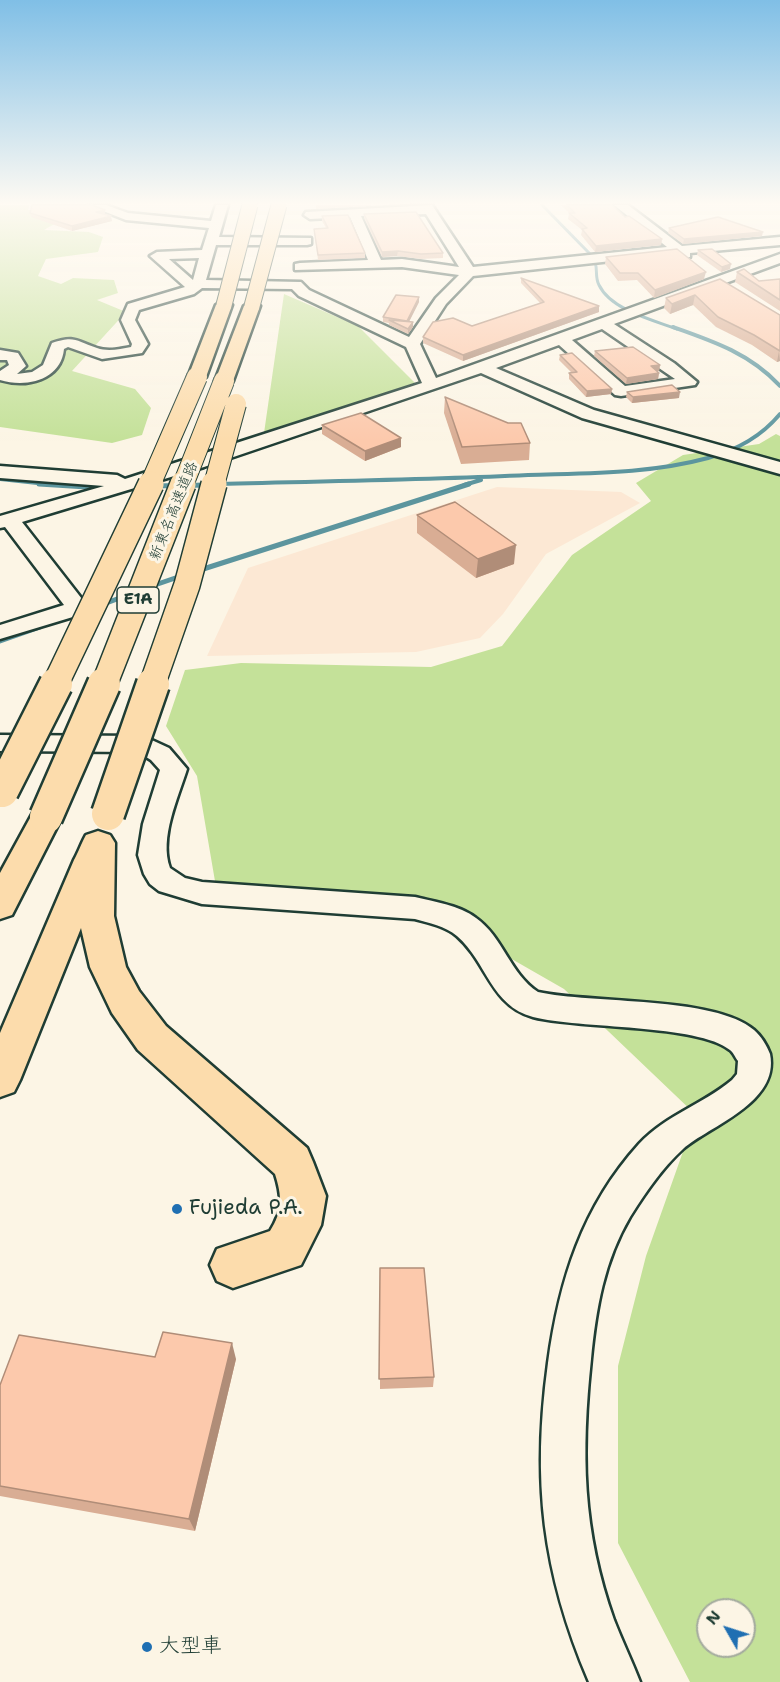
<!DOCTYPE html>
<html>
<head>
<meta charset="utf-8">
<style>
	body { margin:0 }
	#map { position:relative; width:780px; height:1682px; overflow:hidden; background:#fcf5e5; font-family:"Shantell Sans",sans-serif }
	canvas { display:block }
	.north { position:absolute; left:696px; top:1598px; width:60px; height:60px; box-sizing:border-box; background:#fcf5e5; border:2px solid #a4ab9e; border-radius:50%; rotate:309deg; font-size:16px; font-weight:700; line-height:24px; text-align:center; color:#1f3d34 }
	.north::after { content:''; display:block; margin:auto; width:21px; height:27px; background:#1f6fb2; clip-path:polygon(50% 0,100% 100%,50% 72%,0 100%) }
</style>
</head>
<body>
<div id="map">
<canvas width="780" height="1682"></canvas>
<div class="north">N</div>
</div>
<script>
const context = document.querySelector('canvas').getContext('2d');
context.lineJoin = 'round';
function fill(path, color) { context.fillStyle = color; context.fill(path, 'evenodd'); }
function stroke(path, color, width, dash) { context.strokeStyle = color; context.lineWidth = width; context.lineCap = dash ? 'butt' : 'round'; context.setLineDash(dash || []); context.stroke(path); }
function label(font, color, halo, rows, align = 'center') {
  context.font = font + ' "Shantell Sans","Klee One",sans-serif'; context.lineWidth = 6; context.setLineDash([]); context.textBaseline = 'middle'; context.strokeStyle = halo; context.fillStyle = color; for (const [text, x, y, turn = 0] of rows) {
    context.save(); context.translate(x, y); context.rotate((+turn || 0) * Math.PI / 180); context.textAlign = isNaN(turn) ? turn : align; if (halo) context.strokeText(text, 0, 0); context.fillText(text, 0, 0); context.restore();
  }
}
const built = new Path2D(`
	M497 487 621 492 640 503 546 554 503 614 480 638 416 652 207 656 248 568Z`);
const green = new Path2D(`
	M0 205H29L28 210 81 209 44 230 89 232 103 237 98 252 46 259 38 276 61 284 73 278 114 280 118 293 97 300 126 312 72 371 135 389 151 408 142 435 112 443 0 427Z
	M284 294 358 326 415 383 282 431 264 433Z
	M776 434 780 436V1682H690L618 1543V1366L646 1256 696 1115 564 989 407 899 216 887 197 776 166 726 185 670 241 663 431 667 502 646 572 555 651 501 636 483 683 455 759 444ZM708 1610H744V1646H708Z`);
const streamFar2 = new Path2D(`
	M542 205 593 257C599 266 594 276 599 285 611 310 653 320 677 329`);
const streamFar1 = new Path2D(`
	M673 327C713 341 751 354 780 386
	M0 479 56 485
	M219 484C322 481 425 480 528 475 588 473 649 474 708 458 737 450 761 437 780 414
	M185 485H208
	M464 485 481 480`);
const stream = new Path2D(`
	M39 484 103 488
	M219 484H222
	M153 486 208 485
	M197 571 469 484
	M149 587 184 575
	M101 605 133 593
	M0 641 40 627`);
const minor = new Path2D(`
	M88 205H106L128 213 211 221 216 205H228L219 237 311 238V244L307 245H216L206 280 301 282 309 290 409 337 436 298 459 275 402 267 295 270V264L300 263 368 260 350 217 310 219 304 215 306 212 432 205 473 267 667 247 614 205H628L682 246 780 237V245L690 253V257L685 258 676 254 473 276 446 304 420 344 436 378 780 254V263L614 324 674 363 697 382 695 385 621 396 615 395 559 345 496 368 594 410 780 462V474L582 418 481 373 204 467 22 522 89 608 86 613 0 639V625L64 605 5 527 0 528V516L104 486 0 478V466L117 475 125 479 422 383 406 347 299 296 292 289 202 288 194 294 139 310 135 320 148 344 142 353 102 359 68 347 64 349C61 380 27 388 0 380V371L9 365 7 360H0V350L18 353 26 366 17 374 32 372 43 365 52 343C75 335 76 341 97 348 108 352 120 349 131 347L132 344 121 320 128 304 185 287 150 256 157 252 202 250 209 228 126 220ZM426 214 459 267 402 259 381 260 361 216ZM199 258 193 280 169 259ZM602 329 675 379 625 386 572 340Z
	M0 735 143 736 169 748 187 769C178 798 159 838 170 868L185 878 202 882 415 897C435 902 459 905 476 918 503 937 510 974 538 992 592 1004 715 996 754 1030 761 1036 767 1046 770 1054 780 1103 709 1126 683 1149 662 1168 645 1193 630 1217 604 1261 596 1309 591 1359 581 1453 582 1530 614 1620 622 1641 632 1661 640 1682H589C542 1572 532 1480 548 1363 559 1281 582 1207 639 1144 666 1115 702 1105 732 1080L737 1074 738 1061C735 1057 733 1052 730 1050 698 1024 579 1029 533 1017 491 1006 487 962 457 936 445 926 429 923 415 919L202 904 159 891 150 884 144 874 138 855 143 824 160 770 151 760 138 752 0 751Z`);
const highway = new Path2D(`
	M224 300 232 305 206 377 197 383 190 381 188 377 216 305Z
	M252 301 260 306 233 381 231 385H217L215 381 244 306Z
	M46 806 57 809 62 817 12 915 0 919V873L35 809Z
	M98 831 110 835 115 843 114 916 126 967 139 991 166 1026 307 1148 313 1162 326 1196 321 1225 301 1265 233 1288 217 1281 210 1265 217 1249 270 1231C283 1211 282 1196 275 1174L138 1050 112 1013 90 967 81 928 20 1080 14 1092 0 1097V1033L74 860C79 851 81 844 86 835Z`);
const highwayBridgeFar3 = new Path2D(`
	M224 305 250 205
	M252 306 279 205`);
const highwayBridgeFar2 = new Path2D(`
	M150 485 197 377
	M183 485 224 381
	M214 485 236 404`);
const highwayBridgeFar1 = new Path2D(`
	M55 685 151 484
	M104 685 183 484
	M152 685 187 585 214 484`);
const highwayBridge = new Path2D(`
	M2 791 56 684
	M108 814 153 684
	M46 817 104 684`);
const wall = new Path2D(`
	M316 205H385L316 209Z
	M561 205H612L625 217 662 239 661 245 595 252 581 235 582 230 568 219 569 213Z
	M105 210V214L112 221 72 231 31 217 30 213Z
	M364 214 443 253V258L421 259 397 256 382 257 364 218Z
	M322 216 365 253V258L318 260 314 229 326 228 322 221Z
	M669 228 762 236 683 244 668 233Z
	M698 250 730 269 721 272 697 255Z
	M606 257 704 279 654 298 637 280 618 281 605 264Z
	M737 272 759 281 780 279V311L735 282Z
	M521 278 599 312 463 361 423 343V337L472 326 540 303 521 283Z
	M720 279 780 315V361L777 362 752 345 716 327 693 305 670 314 664 308 666 298Z
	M419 302 409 321 413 322V327L408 334 389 325V323L383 322V317Z
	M595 351 660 365 659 371H657L659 373 658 379 626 384 594 356Z
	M560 355 612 389 611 394 586 397 569 379V373H572L559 360Z
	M627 392 679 398 632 403 626 397Z
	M445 397 530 443 529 460 461 464 444 413Z
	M322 425 401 447 365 461 322 434Z
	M417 515 514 564 476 578 417 533Z
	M380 1268 434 1377 433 1387 380 1389Z
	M155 1357 236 1359 195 1531 0 1496V1385Z`);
const shadedWall = new Path2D(`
	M105 210V214L96 212Z
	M111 216 112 221 72 231V226Z
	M763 232 762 236 683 244 684 239Z
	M662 239 661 245 595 252 596 246Z
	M398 251 397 256 382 257V252Z
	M731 264 730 269 721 272 722 267Z
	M706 272 704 279 654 298 655 290Z
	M695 295 693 305 670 314 672 304Z
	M419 297V302L407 326V321Z
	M599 306V312L463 361V355Z
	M413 322V327L408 334V329Z
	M779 351 780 361 777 362Z
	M660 365 659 371 651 372V366Z
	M659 373 658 379 626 384 627 378Z
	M612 389 611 394 586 397 587 391Z
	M680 392 679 398 632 403 633 397Z
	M401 438V447L365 461V451Z
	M516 545 514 564 476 578 478 559Z
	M232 1343 236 1359 195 1531 189 1519Z`);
const building = new Path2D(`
	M32 205H92L105 210 96 212 111 216 72 226 30 213Z
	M567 205H612L625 217 629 216 662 239 596 246 582 229 587 228 569 213H575Z
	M416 212 443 253 421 254 398 251 382 252 364 214Z
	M348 215 365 253 318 255 314 229 328 228 322 216Z
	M718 217 763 232 684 239 669 228Z
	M677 249 706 272 655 290 638 273H620L606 257Z
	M712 249 731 264 722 267 698 250Z
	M744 269 759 281 780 279V300L737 272Z
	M521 278 599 306 463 355 423 337 433 322 453 318 472 326 544 302Z
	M720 279 780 315V351L754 335 718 317 695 295 672 304 666 298Z
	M396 295 419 297 407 321 383 317Z
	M389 320 413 322 408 329Z
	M633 347 660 365 651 366 659 373 627 378 595 351Z
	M572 353 612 389 587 391 569 373 577 372 560 355Z
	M672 385 680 392 633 397 627 392Z
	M445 397 508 423H521L530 443 462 447Z
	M361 413 401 438 365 451 322 425Z
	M455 502 516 545 478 559 417 515Z
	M380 1268H424L434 1377 379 1379Z
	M163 1332 232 1343 189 1519 0 1486V1385L19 1335 155 1357Z`);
const markers = [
	[177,1209,6,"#1f6fb2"],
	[147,1647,6,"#1f6fb2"]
];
const farStreetnames = [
	["新東名高速道路",174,511,-68]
];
const shields = [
	[138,600,42]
];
const shieldNames = [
	["E1A",138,600]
];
const nearPoinames = [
	["Fujieda P.A.",189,1209],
	["大型車",159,1647]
];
fill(built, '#fce8d4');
fill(green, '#c4e199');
stroke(streamFar2, '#5c959e', 3);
stroke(streamFar1, '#5c959e', 4);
stroke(stream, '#5c959e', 5);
stroke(minor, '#1f3d34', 5);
stroke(highway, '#1f3d34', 5);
fill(minor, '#fcf5e5');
fill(highway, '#fcdcac');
stroke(highwayBridgeFar3, '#1f3d34', 17, []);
stroke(highwayBridgeFar2, '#1f3d34', 22, []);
stroke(highwayBridgeFar1, '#1f3d34', 28, []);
stroke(highwayBridge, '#1f3d34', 37, []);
stroke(highwayBridgeFar3, '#fcdcac', 15);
stroke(highwayBridgeFar2, '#fcdcac', 20);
stroke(highwayBridgeFar1, '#fcdcac', 25);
stroke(highwayBridge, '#fcdcac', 32);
fill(wall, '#d9ad94');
fill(shadedWall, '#b08d78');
fill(building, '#fcc9ac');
stroke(building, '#b08d78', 1.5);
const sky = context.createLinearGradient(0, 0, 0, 441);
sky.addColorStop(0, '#80bfe6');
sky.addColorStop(0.46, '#fefaf3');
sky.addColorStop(1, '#fefaf300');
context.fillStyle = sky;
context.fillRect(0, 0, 780, 441);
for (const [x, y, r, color] of markers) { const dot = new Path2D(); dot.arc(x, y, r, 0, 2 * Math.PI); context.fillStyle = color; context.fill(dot); stroke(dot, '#fcf5e5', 2); }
label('15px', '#1f3d34', '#fcf5e5', farStreetnames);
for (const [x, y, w] of shields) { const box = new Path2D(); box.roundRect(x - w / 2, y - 13, w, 26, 4.5); context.fillStyle = '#fcf5e5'; context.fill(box); stroke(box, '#1f3d34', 1.5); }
label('bold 16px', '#1f3d34', null, shieldNames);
label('21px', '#1f3d34', '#fcf5e5', nearPoinames, 'left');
</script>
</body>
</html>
